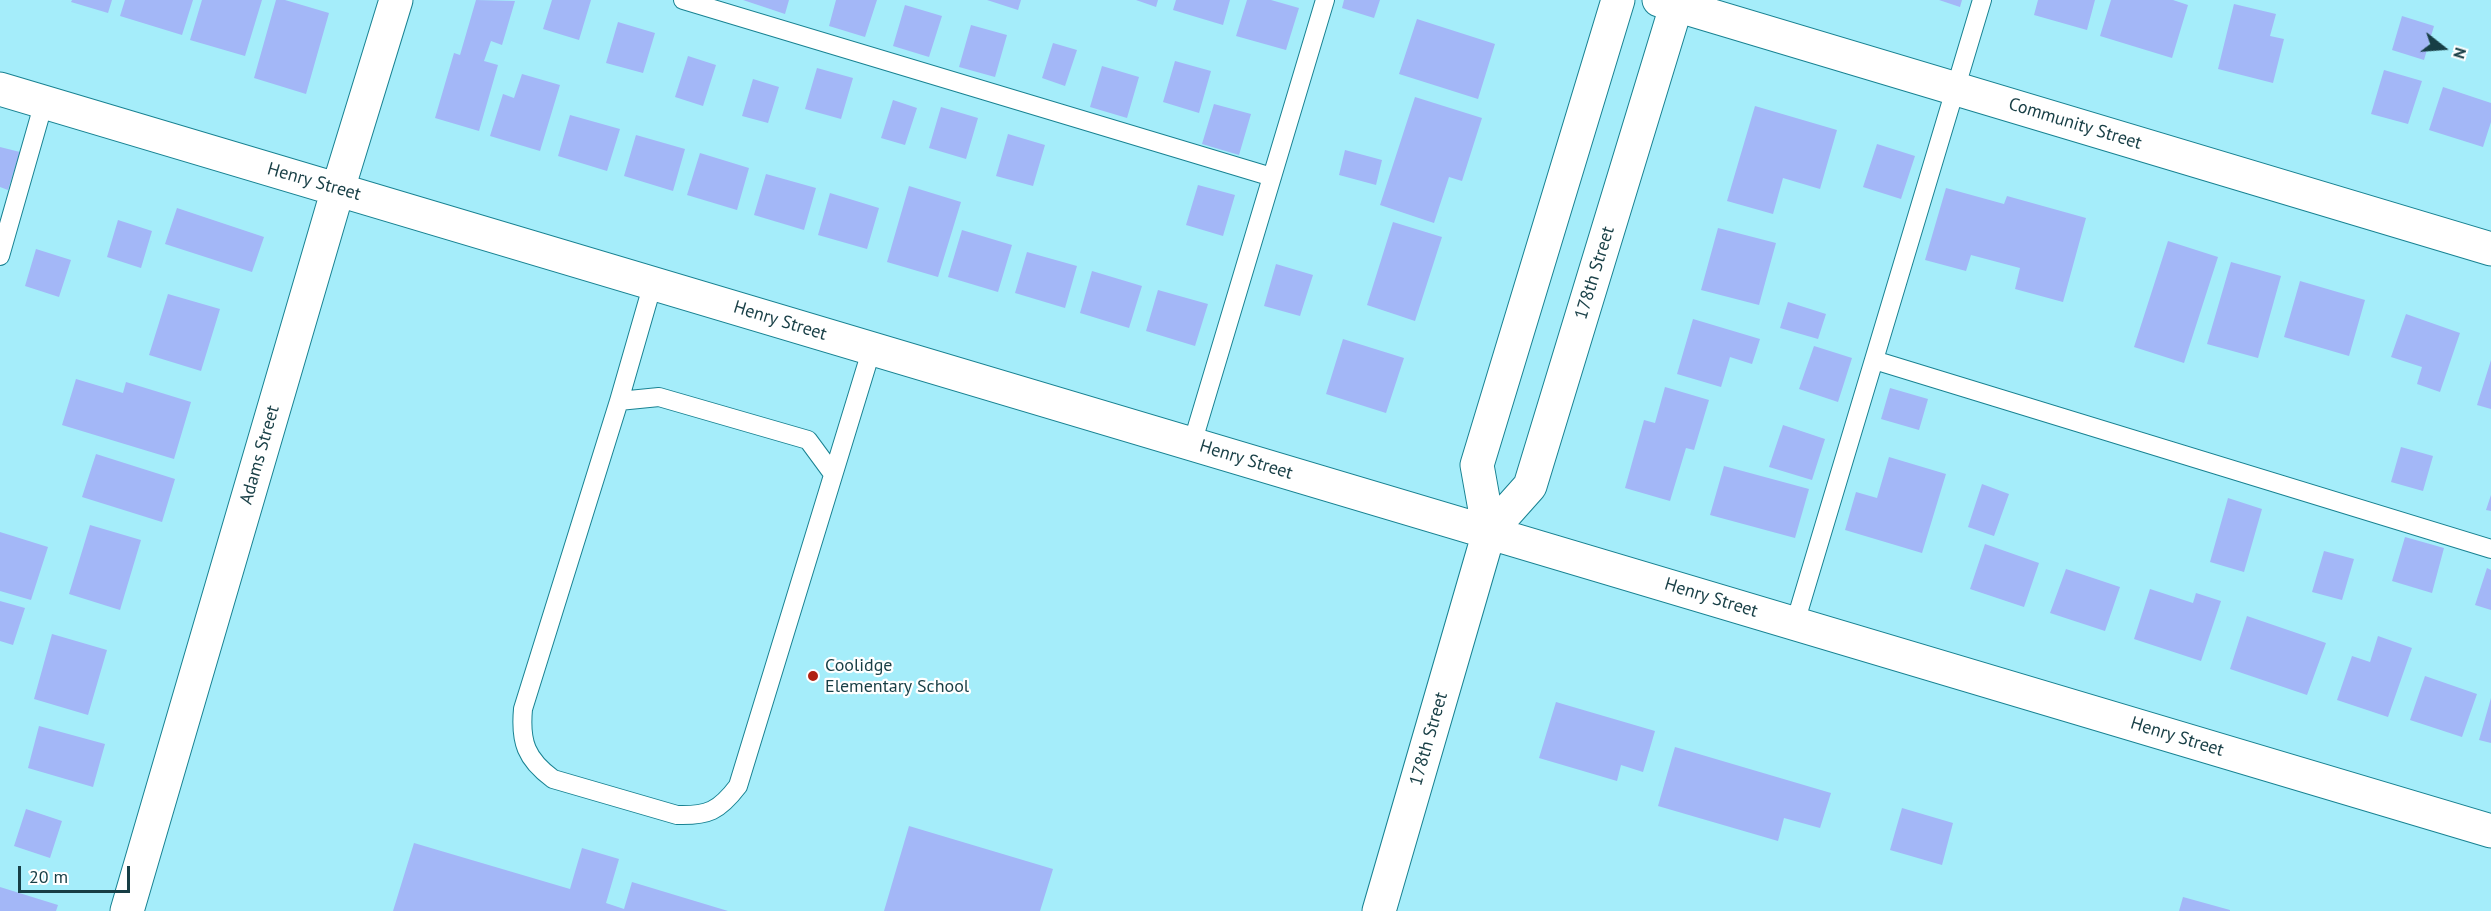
<!DOCTYPE html>
<html>
<head>
<meta charset="utf-8">
<style>
	body { margin:0 }
	#map { position:relative; width:2491px; height:911px; overflow:hidden; background:#a5edfa; font-family:"PT Sans",sans-serif }
	canvas { display:block }
	.north { position:absolute; left:2413px; top:18px; width:60px; height:60px; -webkit-text-stroke:4px #fff; paint-order:stroke; rotate:107deg; font-size:16px; font-weight:700; line-height:24px; text-align:center; color:#173e45 }
	.north::after { content:''; display:block; margin:auto; width:21px; height:27px; background:#173e45; clip-path:polygon(50% 0,100% 100%,50% 72%,0 100%) }
	.scale { position:absolute; left:18px; top:866px; width:112px; height:27px; box-sizing:border-box; border:3px solid #173e45; border-top:0; padding-left:8px; font-size:18px; line-height:21px; white-space:nowrap; color:#173e45; -webkit-text-stroke:4px #fff; paint-order:stroke }
</style>
</head>
<body>
<div id="map">
<canvas width="2491" height="911"></canvas>
<div class="north">N</div>
<div class="scale">20 m</div>
</div>
<script>
const context = document.querySelector('canvas').getContext('2d');
context.lineJoin = 'round';
function fill(path, color) { context.fillStyle = color; context.fill(path, 'evenodd'); }
function stroke(path, color, width, dash) { context.strokeStyle = color; context.lineWidth = width; context.lineCap = dash ? 'butt' : 'round'; context.setLineDash(dash || []); context.stroke(path); }
function label(font, color, halo, rows, align = 'center') {
  context.font = font + ' "PT Sans",sans-serif'; context.lineWidth = 4.5; context.setLineDash([]); context.textBaseline = 'middle'; context.strokeStyle = halo; context.fillStyle = color; for (const [text, x, y, turn = 0] of rows) {
    context.save(); context.translate(x, y); context.rotate((+turn || 0) * Math.PI / 180); context.textAlign = isNaN(turn) ? turn : align; if (halo) context.strokeText(text, 0, 0); context.fillText(text, 0, 0); context.restore();
  }
}
const building = new Path2D(`
	M72 0H112L108 13 71 2Z
	M125 0H193L182 35 120 16Z
	M202 0H262L245 56 190 40Z
	M276 0H285L329 13 306 94 254 78Z
	M476 0 515 1 502 45 491 41 484 61 498 65 479 131 435 118 454 53 460 55Z
	M552 0H591L579 40 543 29Z
	M743 0H789L785 14Z
	M836 0H877L865 37 829 26Z
	M987 0H1021L1018 10Z
	M1136 0H1158L1156 7Z
	M1176 0H1230L1223 25 1173 10Z
	M1247 0H1271L1299 8 1286 50 1236 36Z
	M1344 0H1380L1374 18 1342 8Z
	M1939 0H1962L1960 7Z
	M2038 0H2095L2087 30 2034 15Z
	M2111 0H2173L2188 5 2172 58 2100 36Z
	M2234 4 2276 14 2270 36 2284 39 2273 83 2218 69Z
	M905 5 942 16 929 57 893 46Z
	M2402 16 2434 26 2424 60 2392 50Z
	M1417 19 1495 44 1478 99 1399 74Z
	M618 22 655 33 643 73 606 63Z
	M971 25 1007 35 995 77 959 67Z
	M1053 43 1077 50 1065 86 1042 78Z
	M688 56 716 65 703 106 675 97Z
	M1175 61 1211 71 1199 113 1163 102Z
	M1102 66 1139 77 1127 118 1090 107Z
	M817 68 853 78 841 119 805 109Z
	M2384 70 2422 81 2408 124 2371 114Z
	M522 74 560 85 540 151 490 136 503 94 514 98Z
	M753 79 779 87 768 123 742 116Z
	M2443 87 2491 103V122L2483 147 2429 130Z
	M1415 97 1482 118 1462 181 1449 177 1434 223 1380 205Z
	M893 100 917 108 905 145 881 138Z
	M1214 104 1251 114 1239 155 1202 144Z
	M1755 106 1837 130 1820 189 1783 178 1773 214 1727 201Z
	M941 107 978 118 966 159 929 148Z
	M570 115 620 129 607 171 558 156Z
	M1008 134 1045 145 1033 186 996 176Z
	M636 135 685 149 673 191 624 176Z
	M1877 144 1915 156 1901 199 1863 187Z
	M0 147 20 152 8 190 0 187Z
	M1345 150 1382 160 1376 185 1339 175Z
	M700 153 749 168 737 210 687 195Z
	M766 174 816 188 804 230 754 215Z
	M1198 185 1235 195 1223 236 1186 225Z
	M909 186 961 202 938 277 887 262Z
	M1946 188 2004 204 2007 196 2086 218 2063 302 2015 289 2020 268 1971 255 1966 271 1925 260Z
	M830 193 879 208 867 249 818 235Z
	M177 208 264 237 252 272 165 244Z
	M118 220 152 231 141 268 107 257Z
	M1393 222 1442 237 1415 321 1367 305Z
	M1718 228 1776 243 1759 305 1701 290Z
	M962 230 1012 245 998 292 948 277Z
	M2168 241 2218 257 2184 363 2134 347Z
	M36 249 71 260 59 297 25 286Z
	M1027 252 1077 266 1065 308 1015 293Z
	M2231 262 2281 276 2258 358 2207 344Z
	M1276 264 1313 275 1300 316 1264 306Z
	M1092 271 1142 286 1129 328 1080 313Z
	M2300 281 2365 300 2349 356 2284 337Z
	M1158 290 1208 304 1195 346 1146 331Z
	M168 294 220 309 201 371 149 355Z
	M1788 302 1826 314 1818 339 1780 328Z
	M2406 314 2460 333 2440 392 2417 384 2422 367 2391 357Z
	M1693 319 1760 339 1752 364 1730 357 1721 387 1677 374Z
	M1343 339 1404 358 1386 413 1326 394Z
	M1814 346 1852 358 1838 402 1799 389Z
	M2491 360V409L2477 405Z
	M76 379 123 393 126 382 191 402 174 459 62 425Z
	M1665 387 1709 400 1694 450 1686 448 1670 501 1625 488 1644 420 1655 423Z
	M1890 388 1928 399 1919 430 1881 419Z
	M1783 425 1825 439 1812 480 1769 467Z
	M2401 447 2433 456 2423 491 2391 482Z
	M96 454 175 479 162 522 82 497Z
	M1889 457 1946 474 1922 553 1845 530 1856 492 1877 498Z
	M1724 466 1809 489 1795 538 1710 515Z
	M1982 484 2009 494 1994 536 1968 527Z
	M2491 495V511L2486 510Z
	M2228 498 2262 509 2244 572 2210 562Z
	M90 525 141 540 120 610 69 594Z
	M0 532 48 547 31 600 0 591Z
	M2405 537 2444 548 2432 593 2392 581Z
	M1985 544 2039 563 2024 607 1970 589Z
	M2324 551 2354 559 2342 600 2312 592Z
	M2487 568 2491 570V610L2475 605Z
	M2066 569 2120 587 2105 631 2050 613Z
	M2150 589 2193 603 2196 593 2221 601 2201 661 2134 639Z
	M0 601 25 608 13 645 0 641Z
	M2247 616 2326 643 2307 695 2230 669Z
	M52 634 107 650 88 715 34 699Z
	M2378 636 2412 648 2388 717 2337 700 2352 656 2370 662Z
	M2425 676 2477 694 2462 737 2410 720Z
	M2491 698V743L2479 740Z
	M1556 702 1655 731 1643 772 1621 765 1617 781 1539 758Z
	M39 726 105 744 93 787 28 768Z
	M1675 747 1831 793 1820 828 1784 818 1778 841 1658 806Z
	M1902 808 1953 823 1942 865 1890 850Z
	M26 809 62 821 50 858 14 846Z
	M909 826 1053 869 1040 911H884Z
	M414 843 570 889 582 848 619 859 606 903 624 909 632 882 728 911H393Z
	M0 887 58 905 56 911H0Z
	M2183 897 2230 910V911H2179Z`);
const service = new Path2D(`
	M683 0 1272 177
	M0 256 44 102
	M653 283 619 401 523 709C520 742 526 759 553 779L677 815C708 816 719 811 738 786L872 348
	M1874 360 2491 549
	M619 401 659 397 808 440 833 474
	M1192 444 1325 0
	M1795 623 1982 0`);
const minor = new Path2D(`
	M1659 0 2491 249
	M0 89 2491 831
	M1489 532 1477 465 1618 0
	M127 911 338 189 396 0
	M1379 911 1489 532 1530 486 1678 0`);
const markers = [
	[813,676,6,"#b02111"]
];
const streetNames = [
	["Community Street",2075,124,17],
	["Henry Street",314,182,16],
	["178th Street",1595,273,-73],
	["Henry Street",780,321,17],
	["Adams Street",260,455,-74],
	["Henry Street",1246,460,17],
	["Henry Street",1711,598,17],
	["Henry Street",2177,737,17],
	["178th Street",1429,739,-74]
];
const poiNames = [
	["Coolidge",825,666],
	["Elementary School",825,687]
];
fill(building, '#a3b7f7');
stroke(service, '#188292', 20);
stroke(minor, '#188292', 35);
stroke(service, '#fff', 18);
stroke(minor, '#fff', 33);
for (const [x, y, r, color] of markers) { const dot = new Path2D(); dot.arc(x, y, r, 0, 2 * Math.PI); context.fillStyle = color; context.fill(dot); stroke(dot, '#fff', 2); }
label('18px', '#173e45', '#fff', streetNames);
label('18px', '#173e45', '#fff', poiNames, 'left');
</script>
</body>
</html>
